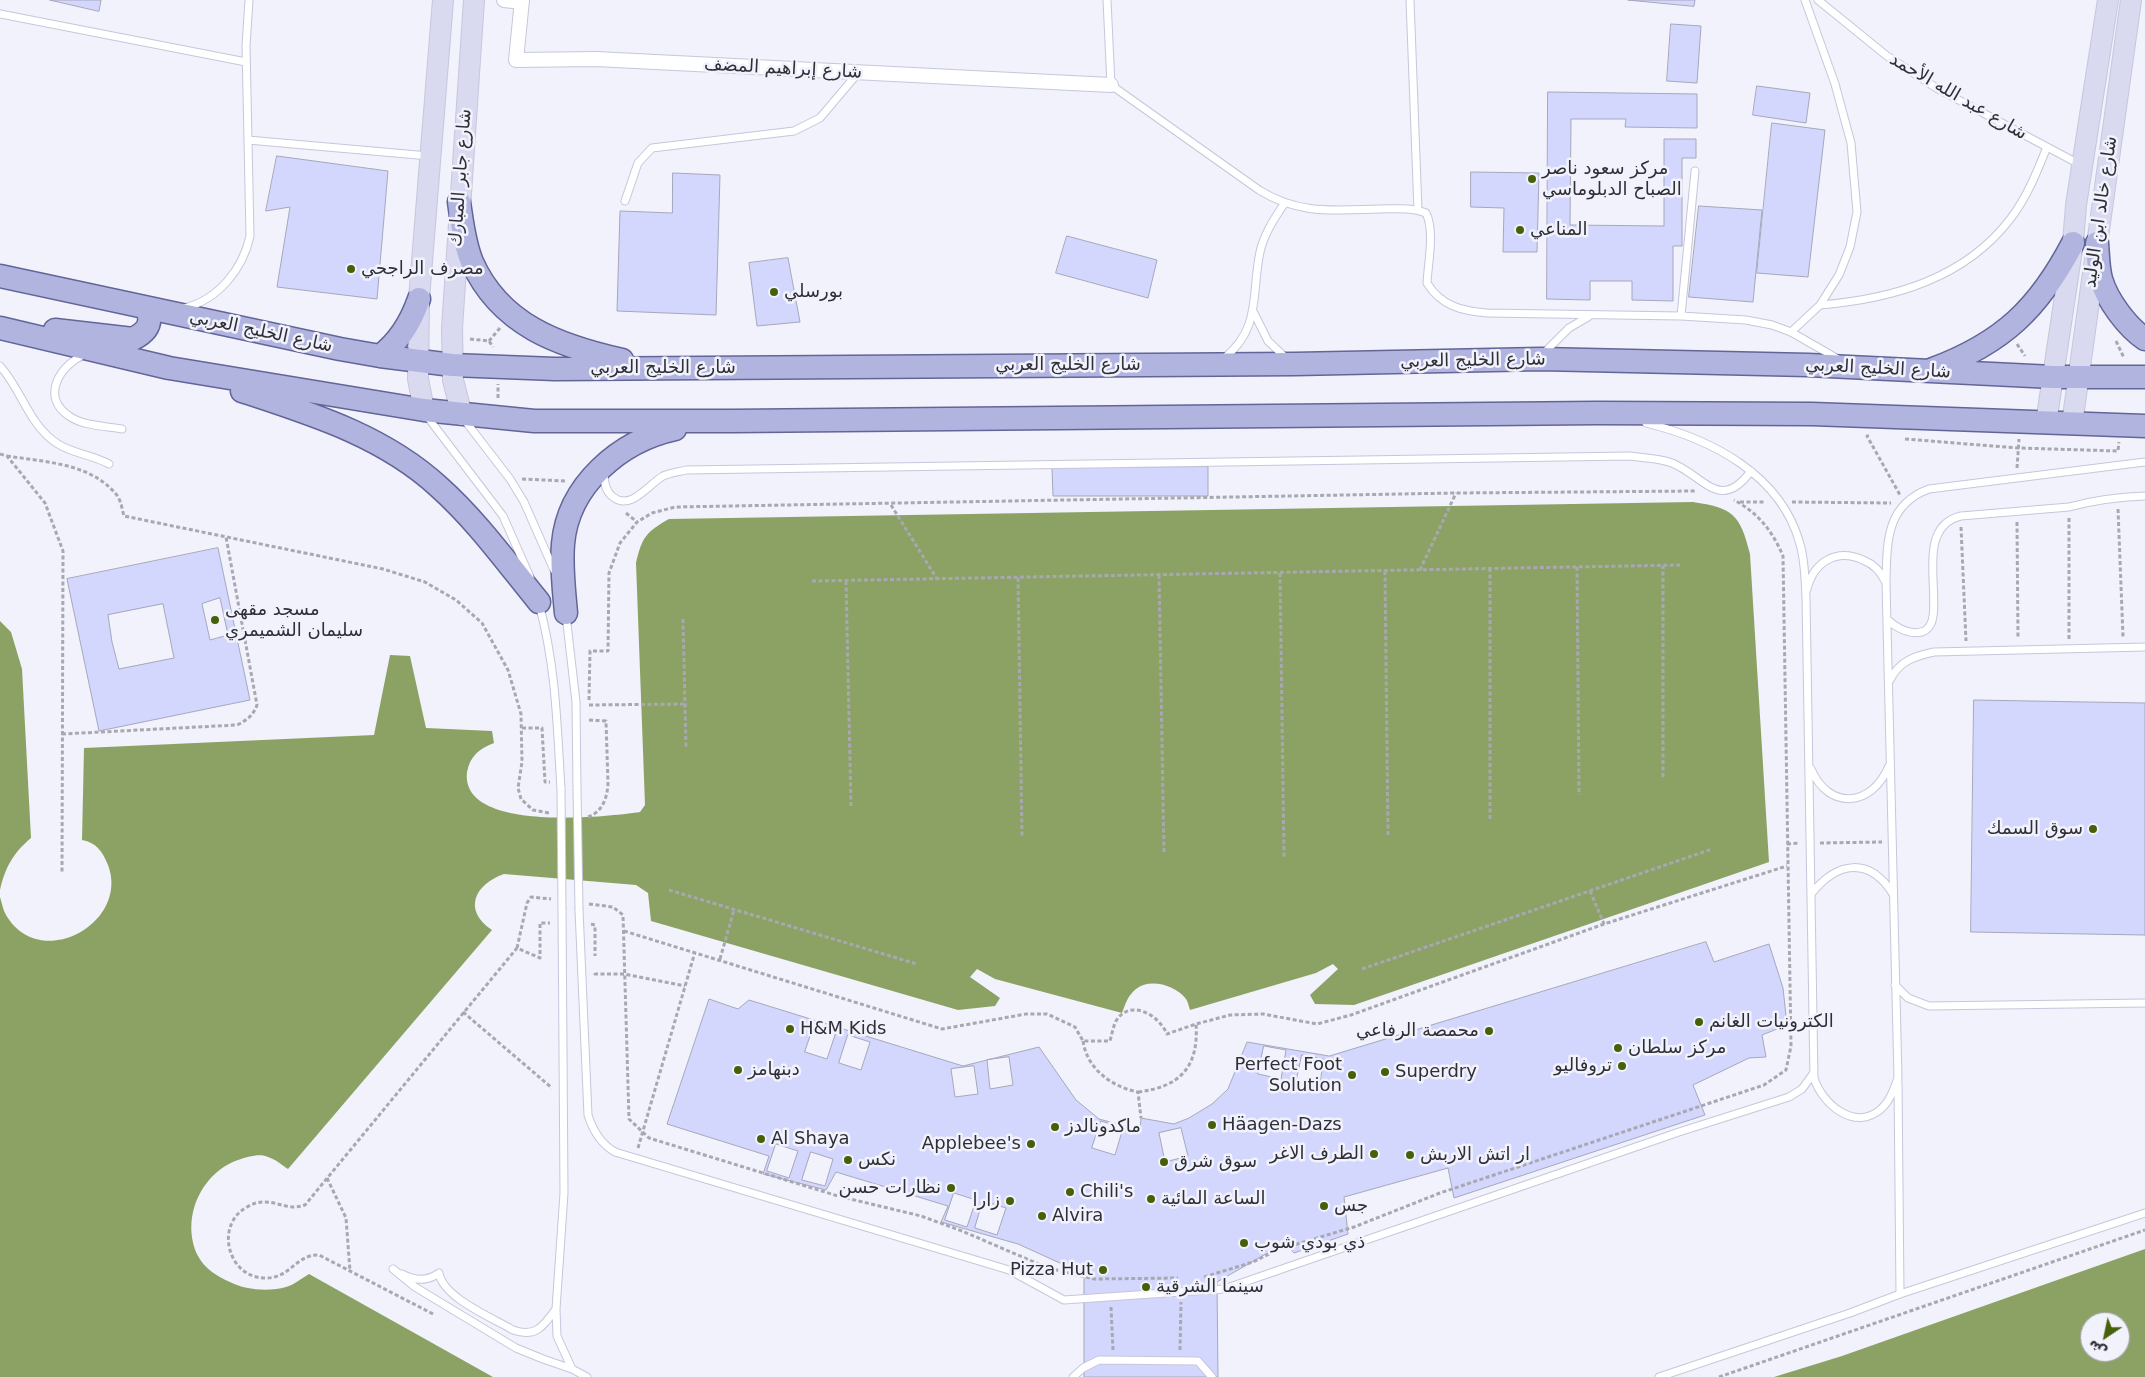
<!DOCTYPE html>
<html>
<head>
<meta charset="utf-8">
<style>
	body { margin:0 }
	#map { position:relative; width:2145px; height:1377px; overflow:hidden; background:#f1f2fb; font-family:"DejaVu Sans","Noto Naskh Arabic",sans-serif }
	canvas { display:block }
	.north { position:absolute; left:2080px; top:1312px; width:50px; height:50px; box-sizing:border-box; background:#f1f2fb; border:1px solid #a3a4ad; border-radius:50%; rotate:214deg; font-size:14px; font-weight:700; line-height:20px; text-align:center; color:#2f2f38 }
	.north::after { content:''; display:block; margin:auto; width:18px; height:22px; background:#485f0a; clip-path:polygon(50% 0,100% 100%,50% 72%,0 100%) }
</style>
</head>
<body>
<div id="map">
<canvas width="2145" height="1377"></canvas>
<div class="north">ش</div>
</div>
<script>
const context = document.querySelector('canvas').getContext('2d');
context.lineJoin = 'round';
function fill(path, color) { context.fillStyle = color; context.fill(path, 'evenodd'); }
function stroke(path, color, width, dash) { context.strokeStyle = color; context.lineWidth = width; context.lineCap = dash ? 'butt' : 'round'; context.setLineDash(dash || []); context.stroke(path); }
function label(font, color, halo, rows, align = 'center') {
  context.font = font + ' "DejaVu Sans","Noto Naskh Arabic",sans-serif'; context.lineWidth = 5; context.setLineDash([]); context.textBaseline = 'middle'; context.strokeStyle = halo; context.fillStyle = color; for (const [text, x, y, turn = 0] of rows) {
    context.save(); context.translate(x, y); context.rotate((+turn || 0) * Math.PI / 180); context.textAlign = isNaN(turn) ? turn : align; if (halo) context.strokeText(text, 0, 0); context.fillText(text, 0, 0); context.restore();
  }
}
const water = new Path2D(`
	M1693 502C1733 508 1740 514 1750 554L1769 862 1354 1005 1315 1004 1310 995 1338 969 1333 964 1316 973 1190 1010C1189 1007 1188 1002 1186 999 1175 985 1150 978 1136 989 1128 995 1125 1005 1122 1013L995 979 977 969 970 977 1000 998 995 1006 958 1010 651 921 648 893 636 885 504 874C475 884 462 910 492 930L288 1169C282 1165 275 1159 268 1157 260 1153 247 1157 238 1160 201 1173 180 1219 198 1256 204 1268 218 1277 230 1282 245 1290 269 1292 286 1287 294 1285 302 1278 309 1274L493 1377H0V897C2 903 3 910 6 915 40 973 130 923 108 865 102 851 97 843 82 840L84 748 374 735 390 655 410 656 426 728 492 731 494 743C479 749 470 756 467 772 460 833 606 817 640 812L645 805 636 563C642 537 646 532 669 519Z
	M0 621 11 632 22 669 31 838C13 853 5 868 0 890Z
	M2145 1249V1377H1774L1842 1356ZM2090 1322H2120V1352H2090Z`);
const building = new Path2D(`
	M50 0H101L99 11Z
	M1628 0H1695L1694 6Z
	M1671 24 1701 26 1697 83 1667 81Z
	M1757 86 1810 93 1806 123 1753 115Z
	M1548 92 1697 94V128L1625 127 1626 119H1571L1570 225 1664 226V139H1696V158H1682V246H1673V301L1632 300V281H1590V300L1547 299Z
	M1772 123 1825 130 1808 277 1757 273Z
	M277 156 388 171 377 299 277 287 290 207 266 211Z
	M1471 172 1539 173 1537 252H1503L1504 208 1471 207Z
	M673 173 720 175 716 315 617 311 620 211 672 213Z
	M1699 206 1762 210 1753 302 1689 297Z
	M1067 236 1157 260 1148 298 1056 273Z
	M788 258 800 322 757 326 749 263Z
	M1208 467V496H1053L1052 468Z
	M218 548 250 700 99 731 67 579ZM163 604 174 658 119 669 112 642 108 615Z
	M220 598 228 635 210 640 202 604Z
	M1974 700 2145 703V935L1971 932Z
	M1706 942 1714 962 1769 944 1783 988 1787 1025 1762 1035 1766 1057 1749 1058 1693 1085 1705 1115 1454 1198 1448 1168 1344 1197 1348 1234 1294 1253 1285 1243 1217 1282 1218 1377H1084V1274L1018 1244 941 1222 948 1206 836 1172 826 1190 763 1174 769 1156 667 1124 709 999 738 1009 749 1000 963 1066 1039 1047 1076 1100 1099 1119 1140 1130 1141 1118 1174 1124 1189 1118 1212 1104 1228 1089 1247 1042 1329 1056Z
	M814 1025 836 1032 827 1059 805 1052Z
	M848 1035 870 1042 861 1070 839 1063Z
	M1264 1046 1286 1050 1281 1079 1258 1074Z
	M1302 1055 1324 1059 1319 1088 1296 1083Z
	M1009 1057 1013 1085 990 1089 987 1060Z
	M974 1066 978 1094 955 1097 951 1069Z
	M1101 1121 1123 1128 1115 1155 1092 1148Z
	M1181 1128 1188 1156 1165 1162 1159 1133Z
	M776 1144 798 1151 789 1178 767 1171Z
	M811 1152 833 1159 825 1186 802 1180Z
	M954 1193 976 1200 967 1227 945 1220Z
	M983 1201 1006 1208 997 1235 975 1228Z`);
const path = new Path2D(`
	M470 339 489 341 493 347
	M489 341 500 328
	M2116 341 2124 358
	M2017 344 2025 356
	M498 398V384
	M1869 436H1867L1900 495
	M1905 439 2018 448 2118 451 2119 442
	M0 454 7 456 45 503 63 551 62 872
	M7 456C45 462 90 463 116 494 121 500 122 509 124 516L383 569 425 582 456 600 482 623 508 670 521 714 522 762 518 788 521 799 533 810 549 813
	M2017 468 2019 439
	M522 479 566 481
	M1740 502H1766
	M1792 502 1891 503
	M891 505 937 579
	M2118 509 2123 637
	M626 513 637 522
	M2069 518V639
	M2017 522 2018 638
	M1961 527 1966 641
	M1577 567 1579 795
	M1420 570 1456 493
	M1385 571 1388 836
	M1280 573 1284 857
	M1159 575 1164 854
	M1018 578 1022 836
	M812 581 1680 565
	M846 581 851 806
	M683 619 686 749
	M589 700 590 651H608L609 573 620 543 637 522 652 513 675 507 1456 493 1696 491
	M589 705 687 704
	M522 728H542L545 782H550
	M62 734 237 725C247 720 253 716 257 705L226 537
	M1663 777V566
	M588 817C602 812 607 799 608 784L606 721 589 720V718
	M1490 819V569
	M1820 843 1882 842
	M1787 844 1799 843
	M669 890 917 964
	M1590 891 1604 924
	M589 904 613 907 623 915 629 1119 649 1138 838 1196 921 1216 962 1231 1048 1268 1094 1279 1178 1278
	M591 924 595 925V956
	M624 931 942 1029 1026 1014H1047L1075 1027 1083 1041H1110C1112 1034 1113 1027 1116 1021 1130 998 1159 1015 1167 1034L1196 1024 1230 1015 1263 1014 1317 1024 1351 1015 1604 924 1787 866
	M517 948 527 903 531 897 551 899
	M720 959 734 910
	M1362 969 1712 849
	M595 973V974H624L685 986
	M463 1012 552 1088
	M1083 1041C1087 1069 1112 1087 1138 1092L1141 1118
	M1138 1092C1180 1087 1199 1067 1196 1024
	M638 1148 695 952
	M327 1178 346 1218 350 1271
	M1204 1277 1253 1262 1277 1250 1354 1227 1440 1193 1764 1085 1786 1070 1791 1046 1783 556C1772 530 1758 513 1734 500
	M1111 1307 1113 1350
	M433 1314 319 1255C296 1254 290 1279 265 1278 228 1278 214 1225 247 1207 270 1193 284 1213 305 1205L517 948 540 958V923H550
	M1180 1350 1181 1302
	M1719 1377 2145 1230`);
const lane = new Path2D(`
	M1107 0 1111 85 1259 190C1299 215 1334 210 1379 209 1395 209 1411 207 1426 213 1435 231 1428 263 1427 283 1441 306 1462 311 1487 313L1681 316 1746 320 1772 325 1791 332 1838 359
	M1410 0 1418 210
	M1818 0 1887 56 1938 89 2079 164
	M0 14 246 62
	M248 140 429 156
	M625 201 638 163 652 148 794 131 820 118 858 73
	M1820 305C1892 299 1965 279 2011 218 2027 197 2037 172 2047 147
	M184 308C218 300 243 269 250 236L246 46 249 0
	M1254 313 1268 341 1286 358
	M1681 316 1695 171
	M1791 332 1820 305 1839 275 1850 247 1857 212 1851 143 1835 84 1805 0
	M86 354C60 364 40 397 69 416 83 426 105 426 122 429
	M1543 354 1569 328 1588 317
	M1223 359C1262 329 1251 293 1260 252 1264 234 1274 219 1284 204
	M0 366C22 390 29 426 58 444 74 454 93 455 109 464
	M426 415 503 516 530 577
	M463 418 510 479 524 502 554 570
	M1646 423C1711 439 1781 474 1800 544 1805 561 1805 579 1806 597L1814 1078C1822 1104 1855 1132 1881 1109 1890 1101 1894 1089 1898 1078L1886 583C1887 544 1885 505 1929 489L2145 462
	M604 473C604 482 605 491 613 497 631 511 648 485 663 476 670 473 678 472 686 470L1630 456C1643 458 1659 458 1672 463 1704 476 1720 513 1751 471
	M1807 589C1814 562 1836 548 1863 560 1873 564 1880 570 1885 581
	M539 604C556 666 557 725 561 789
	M566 615 576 702 577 789
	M1888 620C1901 633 1930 642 1933 616 1938 585 1918 526 1961 516L2069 507C2094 500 2119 497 2145 496
	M1890 680C1899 661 1915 656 1934 652L2145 647
	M1811 769C1829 811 1872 807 1889 766
	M1812 893C1837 862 1869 856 1893 894
	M562 910 564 1193 556 1309 557 1336 572 1369 587 1377
	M579 910 588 1115C593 1131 601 1144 615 1152L1009 1270 1064 1300 1224 1289 1679 1132 1789 1097 1802 1089 1813 1074
	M1895 985 1908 998 1929 1006 2145 1003
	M393 1269 415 1287 516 1348 543 1359 572 1369
	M402 1274C415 1281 428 1281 439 1273 443 1298 493 1318 513 1330 535 1338 543 1327 556 1309
	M1900 1294 2145 1213
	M1073 1377 1083 1368 1099 1360 1198 1361 1212 1377
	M1659 1377 1850 1313 1900 1294 1898 1082`);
const street = new Path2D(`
	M504 0 522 2
	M522 0 516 60 596 59 1111 85`);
const secondary = new Path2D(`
	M424 410 418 379 419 299 443 0
	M462 415 453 380 452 328 474 0
	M2046 423 2073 243 2076 205 2108 0
	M2072 424 2131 0`);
const primary = new Path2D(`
	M459 202C462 222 464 243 472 262 500 325 559 346 622 360
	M2097 243C2098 255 2098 268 2101 279 2107 300 2127 327 2145 339
	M0 276 340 349 380 356 452 365 555 369 1295 364 1541 359 1808 365 2053 377H2145
	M0 328 169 368 424 410 534 421H733L1597 413 1812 414 2145 426
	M55 330 133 339C147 332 153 324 147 308
	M380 356C400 341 411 322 419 299
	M1933 369C2003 343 2039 308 2073 243
	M242 391C312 414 384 436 439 487 477 521 507 563 539 602
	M566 613C564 590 561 567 563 544 568 485 620 441 675 429`);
const laneBridge = new Path2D(`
	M561 789 562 910
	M577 789 579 910`);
const markers = [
	[1532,179,5,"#485f0a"],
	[1520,230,5,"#485f0a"],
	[351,269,5,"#485f0a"],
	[774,292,5,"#485f0a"],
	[215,620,5,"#485f0a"],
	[2093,829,5,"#485f0a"],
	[1699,1022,5,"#485f0a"],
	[790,1029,5,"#485f0a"],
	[1489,1031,5,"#485f0a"],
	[1618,1048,5,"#485f0a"],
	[1622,1066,5,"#485f0a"],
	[738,1070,5,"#485f0a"],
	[1385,1072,5,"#485f0a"],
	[1352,1075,5,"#485f0a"],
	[1212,1125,5,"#485f0a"],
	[1055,1127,5,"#485f0a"],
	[761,1139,5,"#485f0a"],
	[1031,1144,5,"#485f0a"],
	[1374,1154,5,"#485f0a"],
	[1410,1155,5,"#485f0a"],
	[848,1160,5,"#485f0a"],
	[1164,1162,5,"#485f0a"],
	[951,1188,5,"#485f0a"],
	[1070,1192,5,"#485f0a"],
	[1151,1199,5,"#485f0a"],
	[1010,1201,5,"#485f0a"],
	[1324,1206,5,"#485f0a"],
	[1042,1216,5,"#485f0a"],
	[1244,1243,5,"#485f0a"],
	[1103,1270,5,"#485f0a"],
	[1146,1287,5,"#485f0a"]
];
const streetNames = [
	["شارع إبراهيم المضف",783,69,3],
	["شارع عبد الله الأحمد",1958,97,30],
	["شارع جابر المبارك",461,178,-86],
	["شارع خالد ابن الوليد",2101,212,-82],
	["شارع الخليج العربي",261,332,12],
	["شارع الخليج العربي",1473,361,-1],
	["شارع الخليج العربي",1068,365],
	["شارع الخليج العربي",663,368],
	["شارع الخليج العربي",1878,369,3]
];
const poiNames = [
	["مركز سعود ناصر",1542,169],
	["الصباح الدبلوماسي",1542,190],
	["المناعي",1530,230],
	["مصرف الراجحي",361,269],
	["بورسلي",784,292],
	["مسجد مقهى",225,610],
	["سليمان الشميمري",225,631],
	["سوق السمك",2083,829,"right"],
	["الكترونيات الغانم",1709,1022],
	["H&M Kids",800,1029],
	["محمصة الرفاعي",1479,1031,"right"],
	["مركز سلطان",1628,1048],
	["Perfect Foot",1342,1065,"right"],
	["Solution",1342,1086,"right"],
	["تروفاليو",1612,1066,"right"],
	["دبنهامز",748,1070],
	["Superdry",1395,1072],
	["Häagen-Dazs",1222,1125],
	["ماكدونالدز",1065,1127],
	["Al Shaya",771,1139],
	["Applebee's",1021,1144,"right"],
	["الطرف الاغر",1364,1154,"right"],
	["ار اتش الاربش",1420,1155],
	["نكس",858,1160],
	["سوق شرق",1174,1162],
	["نظارات حسن",941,1188,"right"],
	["Chili's",1080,1192],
	["الساعة المائية",1161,1199],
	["زارا",1000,1201,"right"],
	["جس",1334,1206],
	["Alvira",1052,1216],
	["ذي بودي شوب",1254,1243],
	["Pizza Hut",1093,1270,"right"],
	["سينما الشرقية",1156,1287]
];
fill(water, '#8ca264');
fill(building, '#d3d7fd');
stroke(building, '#a5a7bc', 1);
stroke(lane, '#c5c7dc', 9);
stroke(street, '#c5c7dc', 16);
stroke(secondary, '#c5c7dc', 22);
stroke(primary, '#636598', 25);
stroke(path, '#a8a8b1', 3, [4, 2.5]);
stroke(lane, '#fff', 7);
stroke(street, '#fff', 14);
stroke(secondary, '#d9daf0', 20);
stroke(primary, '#b2b4e0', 22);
stroke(laneBridge, '#c5c7dc', 9, []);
stroke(laneBridge, '#fff', 7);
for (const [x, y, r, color] of markers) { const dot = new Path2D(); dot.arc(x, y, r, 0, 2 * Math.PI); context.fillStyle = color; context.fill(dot); stroke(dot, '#f1f2fb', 2); }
label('18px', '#2f2f38', '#f1f2fb', streetNames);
label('18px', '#2f2f38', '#f1f2fb', poiNames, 'left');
</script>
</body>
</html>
